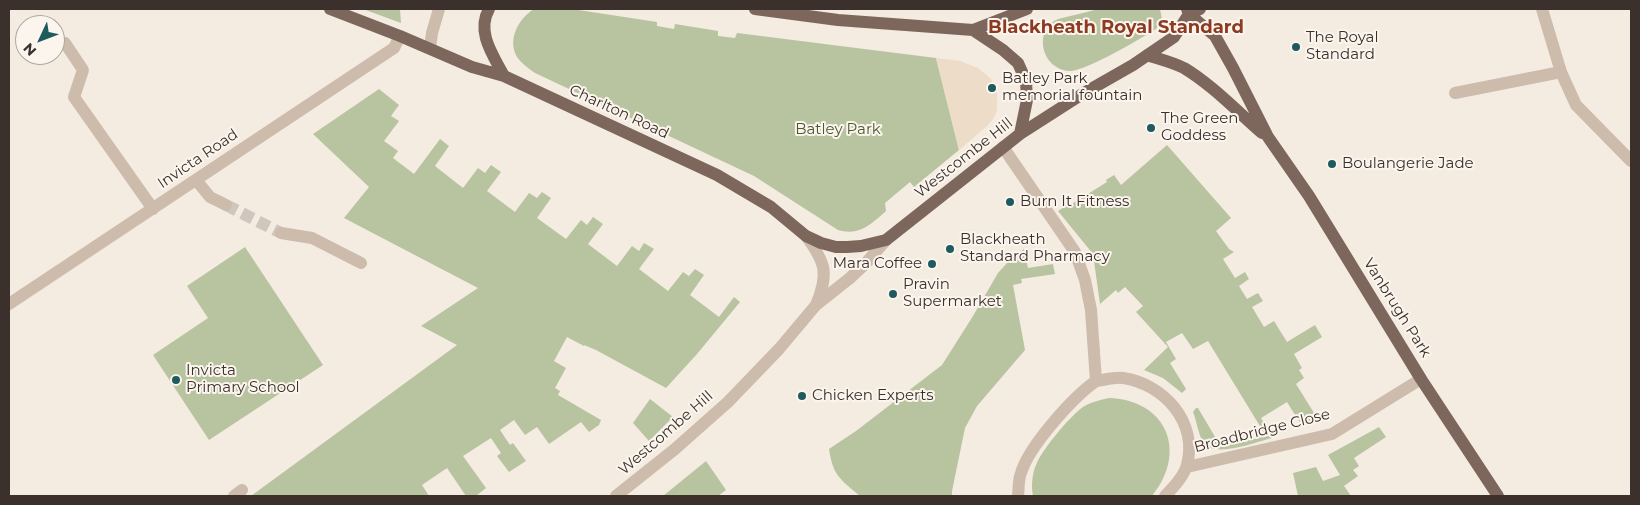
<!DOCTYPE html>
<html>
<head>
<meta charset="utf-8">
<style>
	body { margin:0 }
	#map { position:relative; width:1640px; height:505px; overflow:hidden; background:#f4ebe1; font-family:Montserrat,sans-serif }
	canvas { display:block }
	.frame { position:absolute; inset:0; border:10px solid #3b302b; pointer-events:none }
	.north { position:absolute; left:15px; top:15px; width:50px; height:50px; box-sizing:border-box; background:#fbf5ee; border:1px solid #aea6a0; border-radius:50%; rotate:227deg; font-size:14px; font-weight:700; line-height:20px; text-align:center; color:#3b302b }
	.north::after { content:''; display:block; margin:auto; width:18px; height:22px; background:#1f5a5e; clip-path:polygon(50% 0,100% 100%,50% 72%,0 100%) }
</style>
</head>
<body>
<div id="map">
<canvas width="1640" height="505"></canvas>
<div class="frame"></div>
<div class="north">N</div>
</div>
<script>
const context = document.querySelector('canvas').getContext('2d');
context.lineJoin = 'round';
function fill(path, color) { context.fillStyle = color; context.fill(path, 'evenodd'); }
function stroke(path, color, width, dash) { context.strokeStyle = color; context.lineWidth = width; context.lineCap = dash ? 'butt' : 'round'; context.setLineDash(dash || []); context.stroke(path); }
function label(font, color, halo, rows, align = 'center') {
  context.font = font + ' Montserrat,sans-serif'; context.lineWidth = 4; context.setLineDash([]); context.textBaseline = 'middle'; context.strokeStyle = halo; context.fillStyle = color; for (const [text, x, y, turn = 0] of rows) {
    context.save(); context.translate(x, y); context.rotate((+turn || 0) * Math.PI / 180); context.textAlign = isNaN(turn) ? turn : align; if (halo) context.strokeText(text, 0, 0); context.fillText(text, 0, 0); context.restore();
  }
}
const green = new Path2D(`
	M363 9H400L401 23Z
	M534 9H572L657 22V26L674 29 675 24 718 31V36L735 38 737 33 936 58 959 150 914 187 910 182 885 203 886 211C870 225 860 236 838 230L754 176 535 73C528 68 522 64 517 57 507 39 519 18 534 9Z
	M1099 9H1160L1162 19 1156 29C1140 39 1086 71 1070 71 1042 70 1032 31 1058 19Z
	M379 89 399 105 391 116 399 121 384 141 398 151 393 158 414 174 440 139 449 146 435 166 463 188 478 168 485 173 491 165 501 172 487 191 515 212 529 193 537 198 542 192 551 198 537 218 566 239 581 220 587 225 593 217 603 224 588 244 617 266 632 246 639 251 644 243 654 249 639 269 668 291 683 272 689 276 695 269 704 275 690 295 719 317 734 297 740 302 697 354 666 388 596 350 584 345V346L567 337 554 361 566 368 555 388 560 391 558 395 601 420 599 425 589 432 581 422 549 444 537 427 525 435 514 420 500 430 510 445 513 443 526 461 509 472 497 456 501 453 491 438 463 456 486 488 476 496H466L447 468 422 485 429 496H251L457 345 421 326 478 288 344 218 369 187 313 134Z
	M1167 145 1231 218 1216 231 1229 249 1234 252 1223 259 1235 278 1245 272 1249 279 1239 286 1247 299 1258 293 1263 301 1252 307 1264 327 1274 321 1287 342 1315 325 1322 337 1294 354 1302 368 1299 370 1304 378 1296 384 1319 421 1302 426 1287 402 1261 418 1272 438C1256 442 1213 459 1203 442 1198 433 1197 422 1193 412L1196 408H1198L1221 447 1266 436 1208 341 1193 349 1182 333 1166 342 1176 359 1170 363 1186 389 1182 393 1163 378 1144 370 1168 347 1136 312 1143 306 1125 287 1118 293 1116 290 1100 304 1093 254 1058 211 1066 206 1067 207 1107 182 1106 180 1114 175 1121 185Z
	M245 247 323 365 209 440 153 355 208 318 187 286Z
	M1024 249 1028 268 1053 264 1055 274 1021 279 1022 283 1013 285 1025 350 977 406 965 428 952 491V496H860C840 479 833 476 829 449L856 431 942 365 973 316 998 273 1007 263Z
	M1109 398C1167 400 1188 452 1152 496H1033C1031 487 1032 474 1036 465 1041 451 1070 416 1083 407 1091 402 1100 400 1109 398Z
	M650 399 673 417 649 441 633 423Z
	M1379 427 1386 437 1354 458 1359 466 1353 470 1358 476 1344 486 1351 496H1298L1293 473 1316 467 1323 481 1340 475 1328 455Z
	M706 461 726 490 718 496H663Z`);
const plaza = new Path2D(`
	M936 58 960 61 978 68 991 79 997 93V111L993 119 988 125 959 150Z`);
const minorTunnel = new Path2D(`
	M226 205 281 233`);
const minor = new Path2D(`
	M1542 9 1561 72 1576 105 1631 161
	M65 43 83 70 74 97 153 209
	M430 48 432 33 439 9
	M1455 93 1561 72
	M1003 147 1075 252 1085 280 1091 310 1096 381C1104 380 1115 377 1123 378 1164 384 1198 422 1187 465 1184 476 1173 488 1165 496
	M196 180 210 197 226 205
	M281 233 312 238 361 263
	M806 236C826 263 829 274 816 305
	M9 304 394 48 400 36
	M1187 467 1332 434 1421 379
	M234 496 242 490
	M616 496 675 449 728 402 779 349 816 305 850 278 866 263 886 240
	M1018 496C1019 489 1018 480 1021 473 1029 446 1073 397 1096 381`);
const major = new Path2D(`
	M330 9 400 36 472 67 504 76 717 175 771 207 806 236 821 243 836 247H847L861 246 886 240 1020 134 1084 93 1133 65 1174 37 1189 14 1200 9
	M489 9C476 32 493 55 504 76
	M755 9 838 20 973 30 1003 50 1018 63 1026 81 1027 100 1020 134
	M1187 9 1189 14 1215 36 1233 68 1268 137 1309 196 1421 379 1498 496
	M973 30 1027 9
	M1147 55C1159 59 1172 62 1184 68 1211 84 1238 112 1262 133`);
const markers = [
	[1296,47,5,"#1f5a5e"],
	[992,88,5,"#1f5a5e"],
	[1151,128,5,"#1f5a5e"],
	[1332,164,5,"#1f5a5e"],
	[1010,202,5,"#1f5a5e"],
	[950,249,5,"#1f5a5e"],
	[932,264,5,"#1f5a5e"],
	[893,294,5,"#1f5a5e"],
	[176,380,5,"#1f5a5e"],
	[802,396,5,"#1f5a5e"]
];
const poiNames = [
	["The Royal",1306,38],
	["Standard",1306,55],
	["Batley Park",1002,79],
	["memorial fountain",1002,96],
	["The Green",1161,119],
	["Goddess",1161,136],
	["Boulangerie Jade",1342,164],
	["Burn It Fitness",1020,202],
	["Blackheath",960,240],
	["Standard Pharmacy",960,257],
	["Mara Coffee",922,264,"right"],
	["Pravin",903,285],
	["Supermarket",903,302],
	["Invicta",186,371],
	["Primary School",186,388],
	["Chicken Experts",812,396]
];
const streetNames = [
	["Charlton Road",619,112,25],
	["Westcombe Hill",964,158,-38],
	["Invicta Road",198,159,-34],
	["Vanbrugh Park",1397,308,58],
	["Broadbridge Close",1262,431,-14],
	["Westcombe Hill",666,433,-41]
];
const parkNames = [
	["Batley Park",838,130]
];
const quarterNames = [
	["Blackheath Royal Standard",1116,28]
];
fill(green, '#b8c4a0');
fill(plaza, '#ecdcc8');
stroke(minorTunnel, '#cfc6bd', 12, [12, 6]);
stroke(minor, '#cdbbac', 12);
stroke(major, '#7d675c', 12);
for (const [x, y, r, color] of markers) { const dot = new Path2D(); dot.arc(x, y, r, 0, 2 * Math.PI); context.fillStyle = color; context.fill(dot); stroke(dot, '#fbf5ee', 2); }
label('15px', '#3b302b', '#fbf5ee', poiNames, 'left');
label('15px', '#3b302b', '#fbf5ee', streetNames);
label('15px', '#4a5a2e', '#fbf5ee', parkNames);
label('bold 18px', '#8c3b22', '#fbf5ee', quarterNames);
</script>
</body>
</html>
